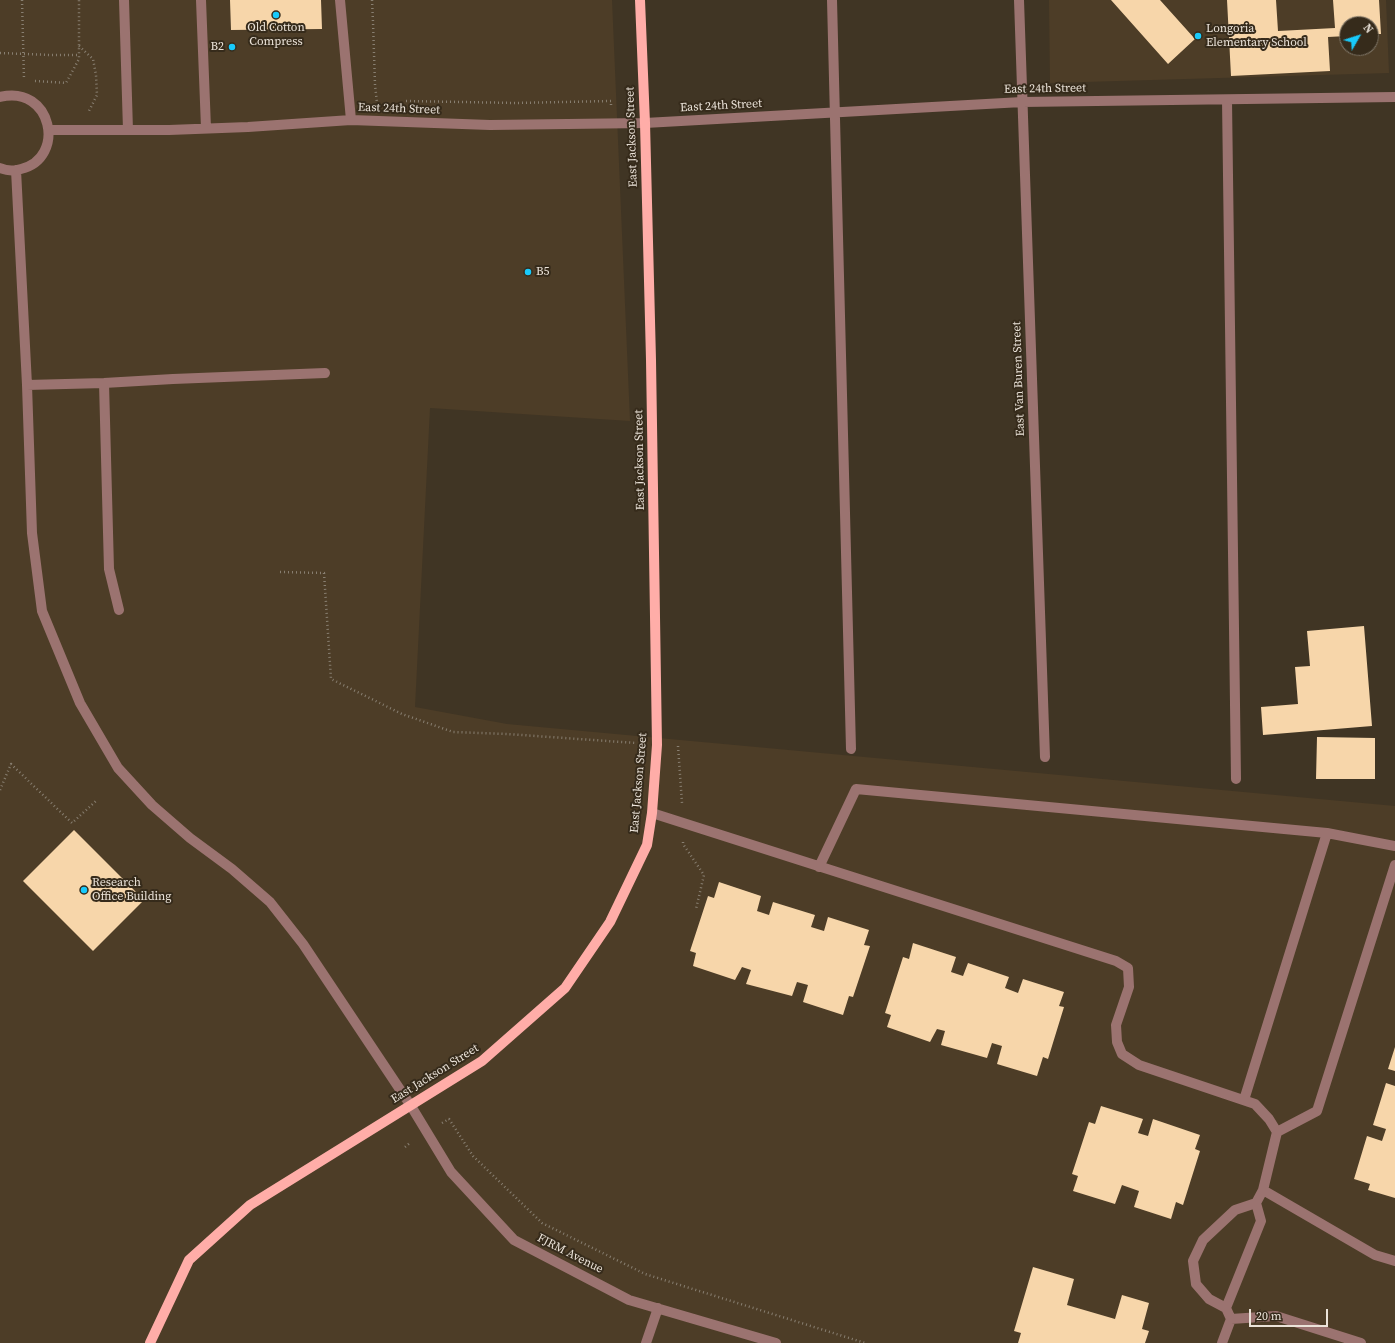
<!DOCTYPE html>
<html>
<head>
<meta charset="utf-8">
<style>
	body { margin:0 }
	#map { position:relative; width:1395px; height:1343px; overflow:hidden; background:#403524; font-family:"Source Serif 4",serif }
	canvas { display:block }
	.north { position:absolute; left:1339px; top:16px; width:40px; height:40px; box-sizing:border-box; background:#362b1b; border:1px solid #7e7567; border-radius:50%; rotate:51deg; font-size:11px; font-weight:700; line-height:16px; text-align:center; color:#ebe3d9 }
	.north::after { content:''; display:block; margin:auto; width:14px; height:18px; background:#18cafb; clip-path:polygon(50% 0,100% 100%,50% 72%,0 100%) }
	.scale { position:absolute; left:1249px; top:1309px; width:79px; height:18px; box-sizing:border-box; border:2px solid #ebe3d9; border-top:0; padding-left:5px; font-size:12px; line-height:14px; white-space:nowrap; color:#ebe3d9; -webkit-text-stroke:3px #362b1b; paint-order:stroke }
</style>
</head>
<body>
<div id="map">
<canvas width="1395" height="1343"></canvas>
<div class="north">N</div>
<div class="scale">20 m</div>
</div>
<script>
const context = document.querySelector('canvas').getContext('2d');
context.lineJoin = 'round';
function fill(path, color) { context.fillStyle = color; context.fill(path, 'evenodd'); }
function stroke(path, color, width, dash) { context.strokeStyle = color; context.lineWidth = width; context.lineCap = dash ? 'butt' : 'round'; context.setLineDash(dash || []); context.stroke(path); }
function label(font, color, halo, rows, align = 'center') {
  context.font = font + ' "Source Serif 4",serif'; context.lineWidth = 4; context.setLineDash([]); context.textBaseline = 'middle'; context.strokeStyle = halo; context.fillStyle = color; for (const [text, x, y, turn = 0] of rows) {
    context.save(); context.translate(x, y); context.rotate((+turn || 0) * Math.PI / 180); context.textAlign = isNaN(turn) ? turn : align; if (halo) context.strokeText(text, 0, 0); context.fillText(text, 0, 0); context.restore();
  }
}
const built = new Path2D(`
	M0 0H612L630 421 430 408 415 707 507 724 1395 806V1343H0Z
	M1049 0H1386L1389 73 1050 83ZM1347 24H1371V48H1347Z`);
const building = new Path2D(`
	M230 0H321L322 29 231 30Z
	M1111 0H1160L1195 39 1168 64Z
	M1227 0H1276L1278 31 1335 28 1333 0H1379L1381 34H1371V24H1347V36L1328 37 1330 71 1231 76Z
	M1364 626 1372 726 1263 735 1261 707 1298 704 1295 667 1310 666 1307 631Z
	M1317 737 1375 738V779H1316Z
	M74 830 144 900 93 951 23 881Z
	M719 882 761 896 757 911 769 915 773 902 815 915 811 927 824 931 828 917 869 930 864 945 870 946 853 997 849 996 843 1015 803 1002 808 985 797 982 792 996 746 984 751 970 742 967 735 980 693 966 696 953 690 951 708 896 714 898Z
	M913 943 956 957 951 972 963 976 968 963 1009 977 1005 988 1018 993 1023 979 1064 992 1059 1006 1064 1007 1048 1059 1043 1057 1037 1076 997 1064 1002 1046 992 1043 987 1058 941 1045 945 1031 937 1029 930 1042 887 1027 891 1015 885 1013 903 957 909 959Z
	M1395 1047V1071L1388 1069Z
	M1386 1083 1395 1086V1198L1368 1190 1370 1184 1354 1179 1367 1136 1382 1141 1386 1129 1373 1125Z
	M1101 1106 1143 1119 1138 1133 1148 1136 1153 1119 1200 1135 1195 1149 1200 1151 1183 1205 1176 1202 1171 1219 1134 1207 1139 1191 1122 1185 1115 1204 1073 1191 1078 1176 1072 1174 1089 1122 1095 1124Z
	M1033 1267 1074 1279 1067 1305 1115 1319 1122 1295 1149 1303 1142 1329 1149 1331 1145 1343H1018L1021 1333 1014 1331Z`);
const path = new Path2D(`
	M22 0 24 79
	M372 0 373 22 375 85 377 103
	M79 46 93 59 96 75 97 95 89 111
	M0 53 51 55H79
	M35 81 66 83 79 59V0
	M406 101 516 103 611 101V105
	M280 572 324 573 331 679 402 714 453 732 507 734 636 743
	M678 746 682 803
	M0 790 11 764 72 823 96 801
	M683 842V844L704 875 696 909
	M442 1123 449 1119 473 1156 542 1223 645 1274 865 1343
	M405 1147 411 1142`);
const minor = new Path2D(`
	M124 0 128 130
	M201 0 206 128
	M340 0 351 120
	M832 0 851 749
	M1019 0 1045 757
	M0 97C52 84 67 158 21 169 14 171 7 171 0 168
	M1227 100 1236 779
	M49 130H169L248 127 351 120 490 125 645 123 1022 102 1395 97
	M16 170 27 385 32 533 42 611 80 703 118 768 152 805 190 838 232 869 270 902 303 944 411 1106 451 1172 514 1240 629 1300 776 1343
	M104 383 109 569 119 610
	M27 385 104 383 173 379 325 373
	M652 813 1116 961 1128 968 1129 987 1116 1025 1117 1042 1122 1054 1139 1065 1255 1104 1269 1119 1277 1132 1263 1190 1375 1255 1395 1261
	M1327 833 1395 846
	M819 867 856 789 1327 833 1244 1100
	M1277 1132 1317 1111 1395 865
	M1226 1308 1261 1221 1256 1203
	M1231 1319 1226 1308 1209 1299 1196 1284 1193 1261 1203 1240 1235 1210 1256 1203 1263 1190
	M646 1343 658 1308
	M1222 1343 1231 1319 1276 1316 1361 1343`);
const major = new Path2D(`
	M150 1343 189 1260 250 1205 482 1061 565 988 610 922 647 845 652 813 657 745 651 360 645 123 640 0`);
const markers = [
	[276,15,4,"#18cafb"],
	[1198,36,4,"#18cafb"],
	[232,47,4,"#18cafb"],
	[528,272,4,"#18cafb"],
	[84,890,4,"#18cafb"]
];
const poiNames = [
	["Old Cotton",276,28,"center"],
	["Compress",276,42,"center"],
	["Longoria",1206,29],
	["Elementary School",1206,43],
	["B2",224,47,"right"],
	["B5",536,272],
	["Research",92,883],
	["Office Building",92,897]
];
const streetNames = [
	["East 24th Street",1045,89,-1],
	["East 24th Street",721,106,-3],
	["East 24th Street",399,109,2],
	["East Jackson Street",632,137,-92],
	["East Van Buren Street",1019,379,-92],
	["East Jackson Street",640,460,-91],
	["East Jackson Street",639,783,-85],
	["East Jackson Street",435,1074,-32],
	["FJRM Avenue",570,1254,27]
];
fill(built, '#4d3d27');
fill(building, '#f7d6aa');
stroke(path, '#887f71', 2.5, [1, 3]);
stroke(minor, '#9b7370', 10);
stroke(major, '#ffada8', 10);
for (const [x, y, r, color] of markers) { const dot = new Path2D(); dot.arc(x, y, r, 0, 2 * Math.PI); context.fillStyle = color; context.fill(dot); stroke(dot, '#362b1b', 1.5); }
label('12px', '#ebe3d9', '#362b1b', poiNames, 'left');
label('12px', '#ebe3d9', '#362b1b', streetNames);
</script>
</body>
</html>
